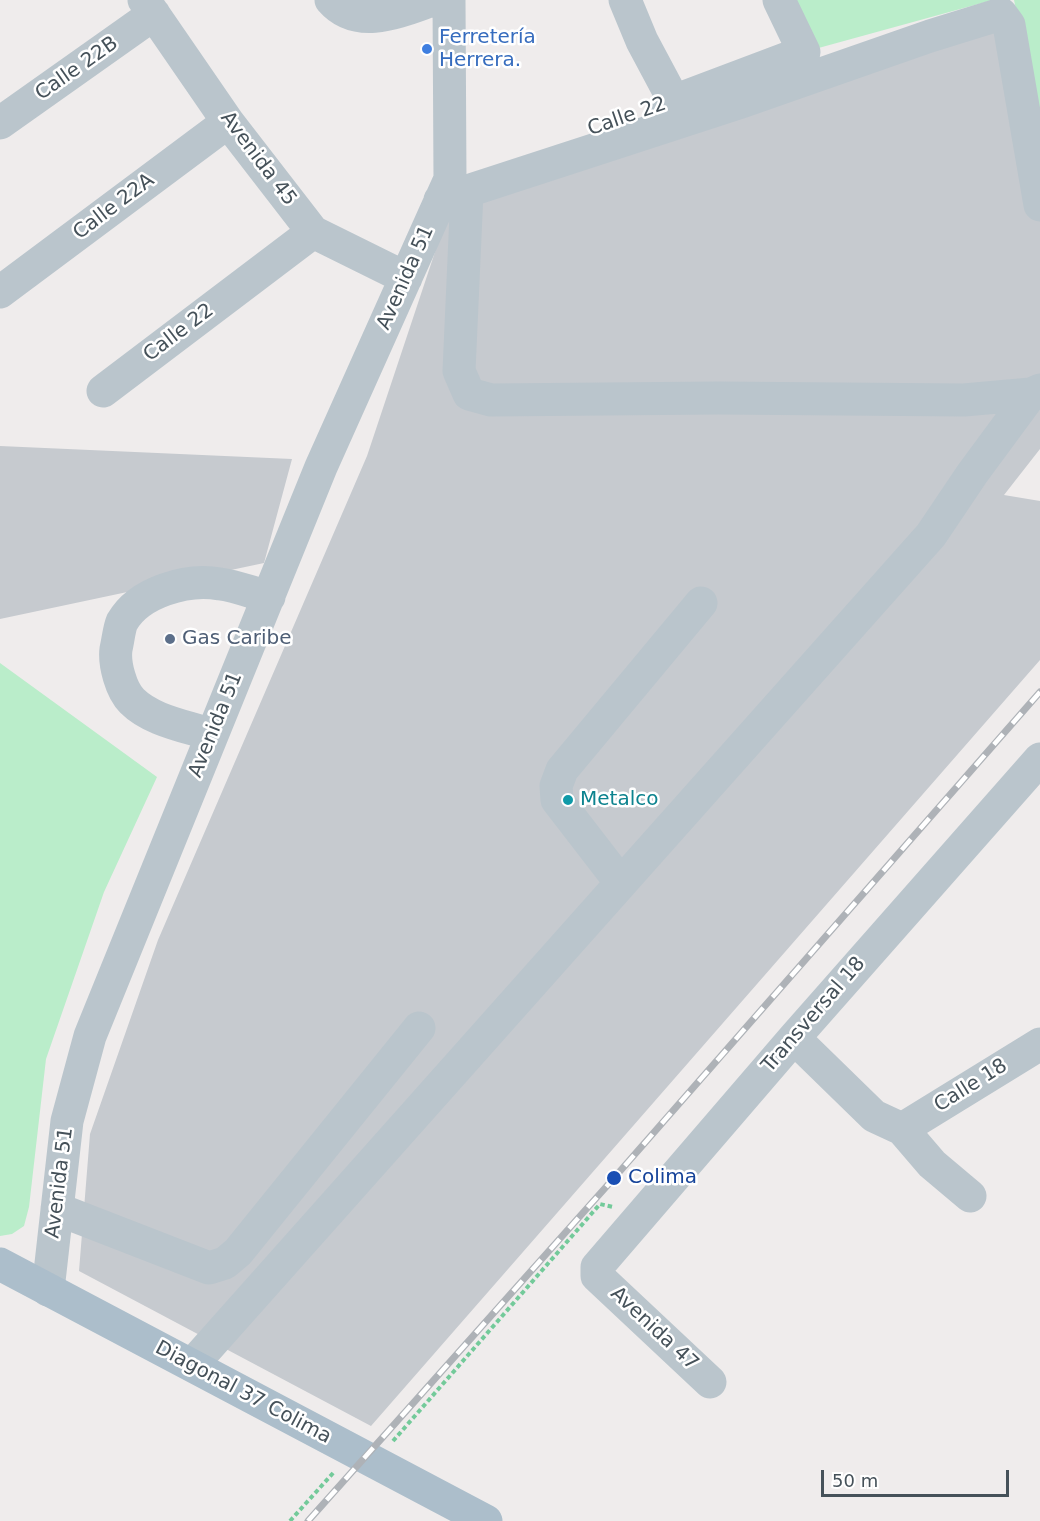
<!DOCTYPE html>
<html>
<head>
<meta charset="utf-8">
<style>
	body { margin:0 }
	#map { position:relative; width:1040px; height:1521px; overflow:hidden; background:#efecec; font-family:"DejaVu Sans",sans-serif }
	canvas { display:block }
	.scale { position:absolute; left:821px; top:1470px; width:188px; height:27px; box-sizing:border-box; border:3px solid #455159; border-top:0; padding-left:8px; font-size:18px; line-height:21px; white-space:nowrap; color:#455159; -webkit-text-stroke:4px #fff; paint-order:stroke }
</style>
</head>
<body>
<div id="map">
<canvas width="1040" height="1521"></canvas>
<div class="scale">50 m</div>
</div>
<script>
const context = document.querySelector('canvas').getContext('2d');
context.lineJoin = 'round';
function fill(path, color) { context.fillStyle = color; context.fill(path, 'evenodd'); }
function stroke(path, color, width, dash) { context.strokeStyle = color; context.lineWidth = width; context.lineCap = dash ? 'butt' : 'round'; context.setLineDash(dash || []); context.stroke(path); }
function label(font, color, halo, rows, align = 'center') {
  context.font = font + ' "DejaVu Sans",sans-serif'; context.lineWidth = 5; context.setLineDash([]); context.textBaseline = 'middle'; context.strokeStyle = halo; context.fillStyle = color; for (const [text, x, y, turn = 0] of rows) {
    context.save(); context.translate(x, y); context.rotate((+turn || 0) * Math.PI / 180); context.textAlign = isNaN(turn) ? turn : align; if (halo) context.strokeText(text, 0, 0); context.fillText(text, 0, 0); context.restore();
  }
}
const green = new Path2D(`
	M779 0H993L804 52Z
	M1014 0H1040V122Z
	M0 663 157 777 104 892 46 1059 29 1207 24 1226 12 1234 0 1236Z`);
const building = new Path2D(`
	M1000 17 1040 186V449L1004 495 1040 501V660L371 1426 79 1271 90 1134 158 940 367 456 449 210Z
	M0 446 292 459 264 563 0 619Z`);
const path = new Path2D(`
	M393 1441 600 1204 613 1207
	M290 1521 334 1472`);
const minor = new Path2D(`
	M144 0 228 122 313 232 406 278
	M331 0C358 31 401 11 433 0
	M625 0 642 41 674 101
	M666 104 804 52 779 0
	M0 123 154 14
	M467 192 459 371 469 394 491 400 718 398 964 400 1031 394 1040 390
	M440 200 741 102 930 36 1001 14 1009 25 1040 205
	M0 292 228 122
	M103 391 313 232
	M212 735C186 726 152 721 132 701 121 690 114 664 116 649 118 641 119 629 122 622 139 592 187 578 220 584 236 586 253 593 269 597
	M621 883 557 800 556 786 562 770 701 603
	M794 1038 874 1116 902 1129 932 1164 970 1196
	M902 1129 1040 1044
	M57 1209 209 1268 225 1263 238 1252 419 1028
	M48 1290 67 1121 90 1036 321 467 450 179 449 0
	M192 1365 931 535 972 474 1031 394
	M710 1382 597 1276V1267L794 1038 1040 759`);
const major = new Path2D(`
	M0 1264 486 1521`);
const rail = new Path2D(`
	M308 1521 614 1178 1040 692`);
const markers = [
	[427,49,6,"#3f7fe0"],
	[170,639,6,"#5c6f8a"],
	[568,800,6,"#0f9aa8"],
	[614,1178,8,"#1a4fb4"]
];
const shopNames = [
	["Ferretería",439,38],
	["Herrera.",439,61]
];
const streetNames = [
	["Calle 22B",77,69,-35],
	["Calle 22",627,117,-19],
	["Avenida 45",258,159,53],
	["Calle 22A",114,207,-37],
	["Avenida 51",406,278,-66],
	["Calle 22",179,333,-37],
	["Avenida 51",216,725,-68],
	["Transversal 18",814,1015,-49],
	["Calle 18",971,1086,-32],
	["Avenida 51",60,1183,-83],
	["Avenida 47",654,1329,43],
	["Diagonal 37 Colima",243,1393,28]
];
const serviceNames = [
	["Gas Caribe",182,639]
];
const cultureNames = [
	["Metalco",580,800]
];
const transitNames = [
	["Colima",628,1178]
];
fill(green, '#baedca');
fill(building, '#c6cacf');
stroke(path, '#73ca9a', 4, [4.5, 3]);
stroke(minor, '#bac5cc', 33);
stroke(major, '#acbecb', 33);
stroke(rail, '#aeb2b7', 7);
stroke(rail, '#fff', 4.5, [14]);
for (const [x, y, r, color] of markers) { const dot = new Path2D(); dot.arc(x, y, r, 0, 2 * Math.PI); context.fillStyle = color; context.fill(dot); stroke(dot, '#fff', 2); }
label('20px', '#366cbe', '#fff', shopNames, 'left');
label('20px', '#455159', '#fff', streetNames);
label('20px', '#4e5e75', '#fff', serviceNames, 'left');
label('20px', '#0d838f', '#fff', cultureNames, 'left');
label('20px', '#164399', '#fff', transitNames, 'left');
</script>
</body>
</html>
